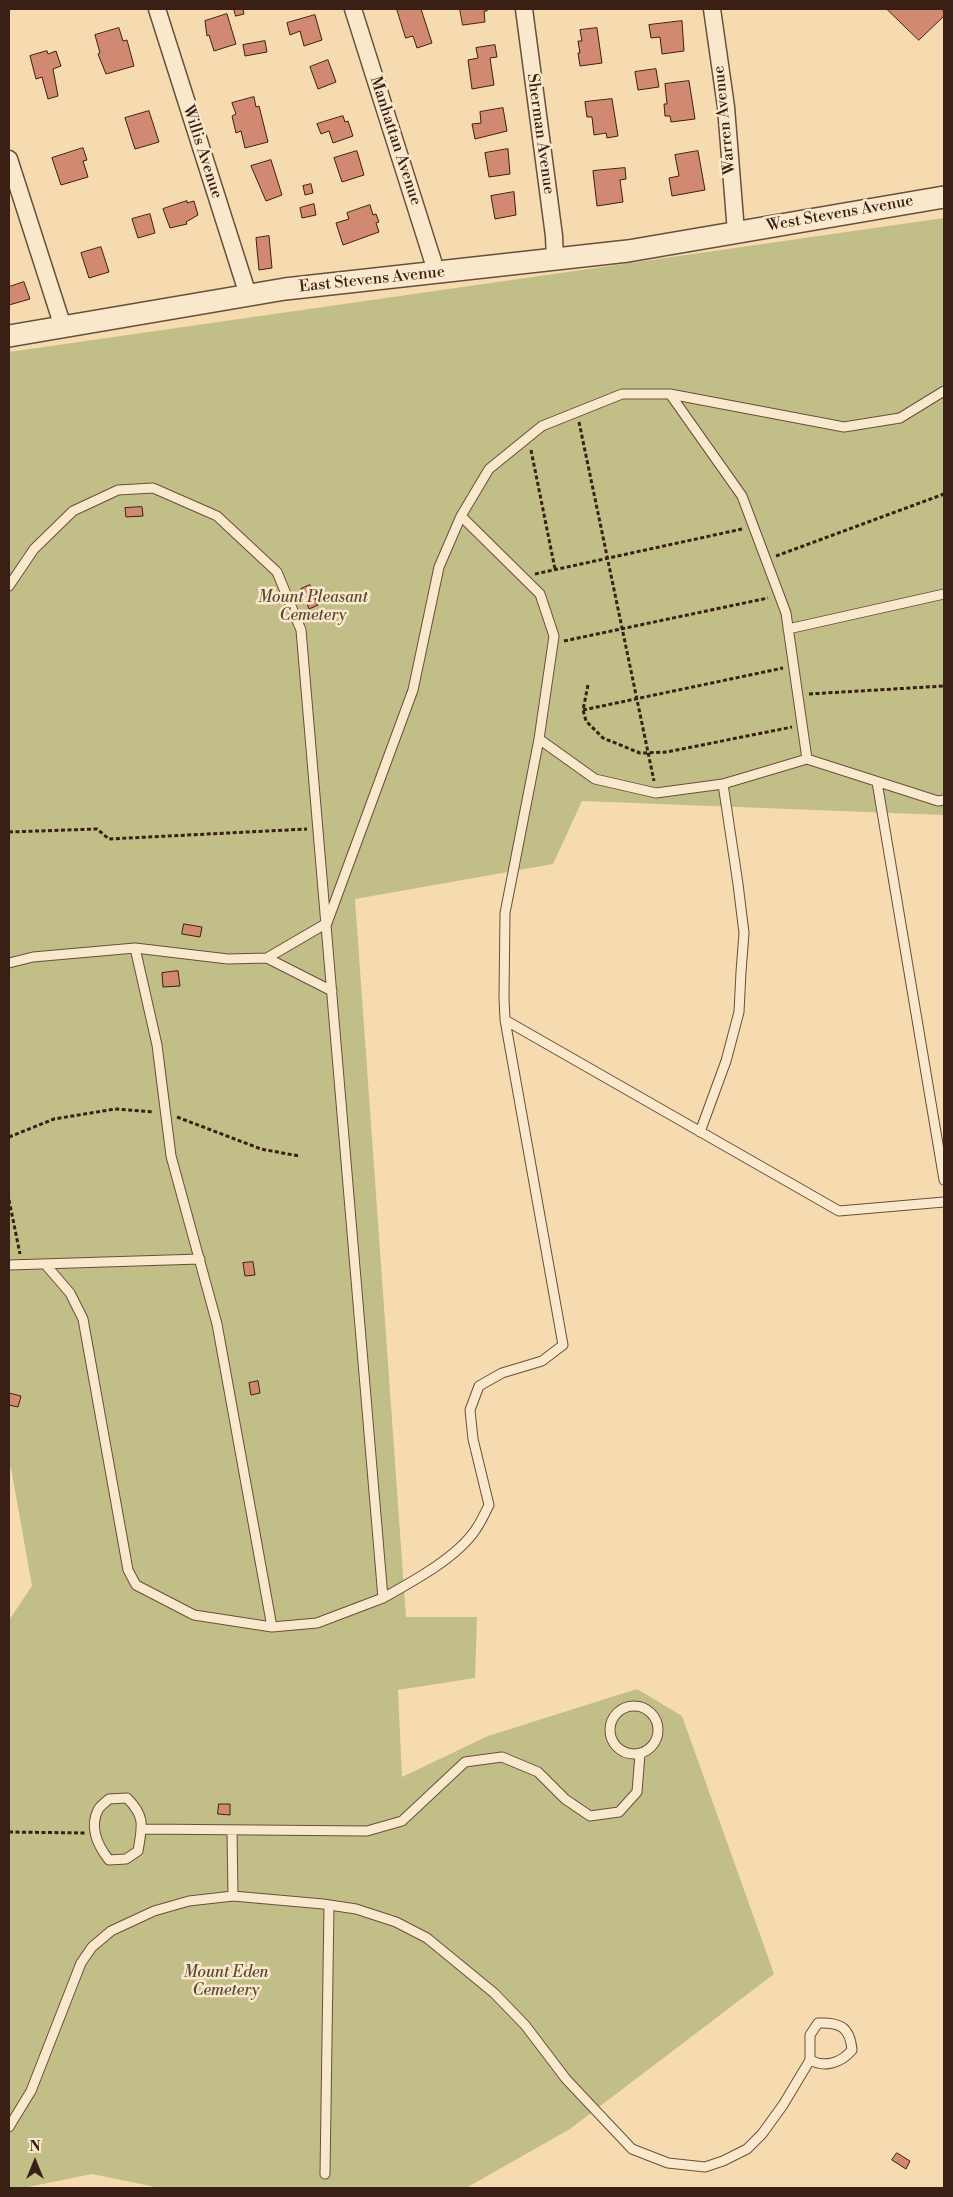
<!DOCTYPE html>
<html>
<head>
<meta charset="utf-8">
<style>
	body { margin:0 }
	#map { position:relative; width:953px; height:2197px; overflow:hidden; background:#f6dbb1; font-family:"Libre Bodoni",serif }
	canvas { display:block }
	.frame { position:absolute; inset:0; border:10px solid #3a2014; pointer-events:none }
	.north { position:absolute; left:10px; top:2137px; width:50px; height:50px; -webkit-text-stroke:4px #f9e8cc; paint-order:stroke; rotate:0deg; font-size:14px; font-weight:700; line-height:20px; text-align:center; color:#3a2014 }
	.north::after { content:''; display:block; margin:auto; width:18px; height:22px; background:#3a2014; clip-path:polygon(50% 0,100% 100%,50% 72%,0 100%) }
</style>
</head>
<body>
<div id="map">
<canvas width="953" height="2197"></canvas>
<div class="frame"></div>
<div class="north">N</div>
</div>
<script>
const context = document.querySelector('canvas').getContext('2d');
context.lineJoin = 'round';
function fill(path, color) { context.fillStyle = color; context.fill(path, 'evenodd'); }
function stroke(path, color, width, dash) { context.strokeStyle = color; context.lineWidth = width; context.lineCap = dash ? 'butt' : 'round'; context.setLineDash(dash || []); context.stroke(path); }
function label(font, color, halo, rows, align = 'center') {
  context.font = font + ' "Libre Bodoni",serif'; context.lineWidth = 5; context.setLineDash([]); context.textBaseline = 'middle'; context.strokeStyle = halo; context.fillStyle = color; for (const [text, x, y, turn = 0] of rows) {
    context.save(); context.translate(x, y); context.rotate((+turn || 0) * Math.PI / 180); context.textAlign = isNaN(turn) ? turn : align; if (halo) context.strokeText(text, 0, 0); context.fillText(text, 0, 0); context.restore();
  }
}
const green = new Path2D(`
	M944 218V815L582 801 553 864 355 899 406 1617H477L475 1678 398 1690 402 1777 488 1736 637 1689 682 1716 774 1974 570 2129 466 2188H160L92 2174 23 2188H9V1620L32 1586 11 1468H9V352Z`);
const building = new Path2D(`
	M234 9H243L244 14 236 16Z
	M397 9H421L432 43 417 48 413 36 406 38Z
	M460 9H487V11H484L485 22 463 25Z
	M887 9H943L944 16 919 40Z
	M227 14 236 44 214 51 209 35 207 36 205 21Z
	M315 15 322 40 304 46 300 31 290 35 287 23Z
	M682 21 684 51 662 54 660 37 651 38 649 25Z
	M119 28 123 41 127 40 134 66 106 74 98 54 100 53 95 35Z
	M597 28 602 63 580 66 578 53H580L578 41H582L580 30Z
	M265 41 267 52 245 56 243 45Z
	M495 45 497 57 490 58 494 85 472 89 468 60 478 58 476 48Z
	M47 51 48 54 56 51 61 66 53 69 58 96 48 99 42 77 36 79 30 56Z
	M328 60 336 82 318 89 310 67Z
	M656 69 659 87 638 90 635 72Z
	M689 81 695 119 671 122 670 116H665L664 104H667L665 84Z
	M254 97 256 107 259 106 268 142 245 148 241 131 236 133 232 116 236 114 232 103Z
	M612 99 618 136 607 138 606 133 594 135 592 117H587L585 102Z
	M503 108 507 131 475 139 472 124 481 123 480 112Z
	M149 111 159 142 135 149 125 118Z
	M343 116 345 122 348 121 353 136 333 143 329 131 321 134 317 124Z
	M83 148 87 160 83 161 88 177 61 185 52 158Z
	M508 149 510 174 489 177 485 153Z
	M357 151 364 175 342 182 334 158Z
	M698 151 705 190 672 196 669 178 679 176 675 155Z
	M271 160 282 195 266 201 251 166Z
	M625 168 626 179 620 180 623 202 597 206 593 171Z
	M311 184 313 193 305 195 303 186Z
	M514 192 516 215 495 219 491 196Z
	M187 201V203L194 201 198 215 186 222 187 224 170 228 163 209Z
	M314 204 316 215 302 218 300 208Z
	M370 205 373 215 376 214 379 222 376 223 379 232 343 245 336 223 349 219 347 213Z
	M150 214 155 233 138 238 132 219Z
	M269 236 272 268 259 270 256 238Z
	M101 247 109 272 89 278 81 253Z
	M24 282 30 299 9 305V287Z
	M142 507 143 516 126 517 125 508Z
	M310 585 318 605 309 609 301 589Z
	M184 924 202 927 200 937 182 934Z
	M178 971 180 986 163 987 162 973Z
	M253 1262 255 1275 245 1276 243 1263Z
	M258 1381 260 1393 251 1395 249 1383Z
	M9 1393 21 1396 18 1407 9 1405Z
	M219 1804H230V1815L218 1814Z
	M897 2153 910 2161 906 2169 892 2160Z`);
const path = new Path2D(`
	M579 422 654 781
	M531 450 555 569
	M776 556 944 494
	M535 574 742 529
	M564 641 768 598
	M588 685 583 710 586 721 603 738 640 753 667 752 792 727
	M809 694 944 686
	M583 710 783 668
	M9 832 97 829 109 839 307 829
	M177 1117 261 1149 299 1156
	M9 1137 54 1119 115 1109 154 1112
	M9 1200 20 1254
	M9 1832 85 1833`);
const service = new Path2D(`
	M670 394 742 496 786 613 807 759
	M461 516 540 594 554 636 539 739 595 779 656 793 723 784 807 759 938 801 944 800
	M9 586 34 549 73 511 118 490 153 488 217 516 277 572 301 630 383 1598 317 1623 272 1627 194 1615 136 1585 128 1570 83 1319 70 1293 45 1264
	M788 629 944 594
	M539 739 505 913 504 998 505 1020 839 1211 944 1202
	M877 782 944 1180
	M135 948 157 1045 171 1156 217 1324 272 1627
	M267 958 332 991
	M9 963 33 957 135 948 228 959 267 958 327 923 413 690 439 567 461 516 489 469 542 426 622 394H670L844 427 900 418 944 391
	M700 1132 726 1061 739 1012 741 972 744 933 738 884 723 784
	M9 1265 200 1259
	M383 1598C412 1582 458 1557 476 1529 481 1522 485 1513 489 1505L473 1439 470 1410 479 1386 502 1373 542 1361 563 1345 505 1020
	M610 1730a24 24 0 1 1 48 0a24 24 0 1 1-48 0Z
	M127 1798C146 1817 142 1826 138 1851L126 1859 109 1860C98 1846 89 1828 98 1810 100 1806 106 1802 109 1799Z
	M142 1829 367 1831 402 1821 465 1762 502 1757 538 1772 565 1799 590 1816 619 1812 637 1792 640 1754
	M232 1830 233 1896
	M9 2127 31 2091 81 1963 92 1947 111 1931 154 1911 189 1901 233 1896 323 1904 356 1909 396 1922 427 1938 494 1993 525 2025 566 2079 632 2149 668 2163 705 2167 723 2161 747 2149 762 2134 783 2105 810 2060V2035L818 2023C840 2022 850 2027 852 2050 841 2063 825 2068 810 2060
	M325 2174 329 1905`);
const minor = new Path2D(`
	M157 9 248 295
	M353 9 437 274
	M524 9 554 236 555 260
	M712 9 726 107 736 232
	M9 159 63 327`);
const tertiary = new Path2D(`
	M9 336 285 289 628 251 944 197`);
const streetNames = [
	["Warren Avenue",725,120,-96],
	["Sherman Avenue",540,134,82],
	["Manhattan Avenue",395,141,72],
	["Willis Avenue",202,152,72],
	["West Stevens Avenue",840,214,-10],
	["East Stevens Avenue",372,280,-6]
];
const parkNames = [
	["Mount Pleasant",313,598],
	["Cemetery",313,616],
	["Mount Eden",226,1973],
	["Cemetery",226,1991]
];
fill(green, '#c2be88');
fill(building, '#d18971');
stroke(building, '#3a2014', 1);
stroke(service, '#694f3b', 11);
stroke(minor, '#694f3b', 19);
stroke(tertiary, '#694f3b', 24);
stroke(path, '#3a2014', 3, [4, 2.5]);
stroke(service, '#f9e8cc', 9);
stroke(minor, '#f9e8cc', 16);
stroke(tertiary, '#f9e8cc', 21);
label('16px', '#3a2014', '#f9e8cc', streetNames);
label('italic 16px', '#5c4831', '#f9e8cc', parkNames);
</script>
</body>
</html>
